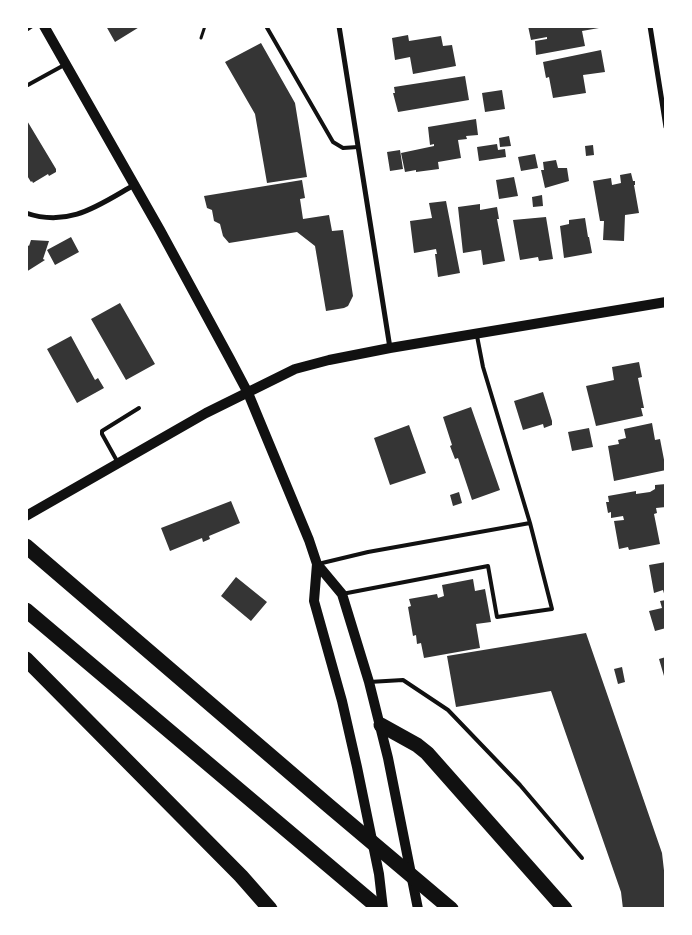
<!DOCTYPE html>
<html>
<head>
<meta charset="utf-8">
<style>
	body { margin:0 }
	#map { position:relative; width:692px; height:935px; overflow:hidden; background:#fff; font-family:"Asap Condensed",sans-serif }
	canvas { display:block }
	.frame { position:absolute; inset:0; border:28px solid #fff; pointer-events:none }
</style>
</head>
<body>
<div id="map">
<canvas width="692" height="935"></canvas>
<div class="frame"></div>
</div>
<script>
const context = document.querySelector('canvas').getContext('2d');
context.lineJoin = 'round';
function fill(path, color) { context.fillStyle = color; context.fill(path, 'evenodd'); }
function stroke(path, color, width, dash) { context.strokeStyle = color; context.lineWidth = width; context.lineCap = dash ? 'butt' : 'round'; context.setLineDash(dash || []); context.stroke(path); }
const building = new Path2D(`
	M106 26H141L115 42Z
	M528 26H598L599 28 582 31 585 46 536 55 535 41 547 39V37L531 40Z
	M408 35 409 41 441 36 443 46 452 45 456 66 413 74 410 57 395 60 392 38Z
	M261 43 295 103 307 177 267 183 255 114 225 62Z
	M601 50 605 72 583 75 586 93 553 98 549 77 546 78 543 62Z
	M465 76 469 100 398 112 393 93H395L394 87Z
	M502 90 505 109 485 112 482 93Z
	M26 119 56 169V172L49 176 48 174 33 183 32 181 31 182 26 174Z
	M476 119 478 135 466 136 467 139 458 140 461 158 438 162 439 169 416 172V170L405 172 401 153 434 146V144L430 145 428 127Z
	M509 136 511 146 500 147 499 138Z
	M497 144 498 150 505 149 506 157 479 161 477 147Z
	M593 145 594 155 586 156 585 146Z
	M400 150 403 169 390 171 387 152Z
	M535 154 538 168 521 171 518 157Z
	M556 160 558 168H567L569 181 545 188 541 170H544L543 162Z
	M631 173 633 181H635V185H634L639 213 625 215 624 241 603 240 604 221H600L593 181 611 178 612 185 621 183 620 175Z
	M514 177 518 196 499 199 496 180Z
	M302 180 305 198 300 199 303 219 329 215 332 231 343 230 353 296 348 306 344 308 326 311 315 246 297 232 229 243 223 236 220 224 214 221 212 210 207 208 204 196Z
	M542 195 543 206 533 207 532 197Z
	M446 201 460 273 438 277 435 254H437L436 249 414 253 410 221 432 218 429 203Z
	M480 204V210L497 207 499 219H497L505 261 483 265 481 250 463 253 458 207Z
	M546 217 553 259 539 261 538 257 520 260 513 220Z
	M585 218 588 237H589L592 253 564 258 560 226 569 224V220Z
	M71 237 79 252 55 265 47 250Z
	M31 240 49 241 43 259 45 260 26 272V244L29 246Z
	M120 303 155 364 126 380 91 319Z
	M71 336 95 380 98 378 104 388 77 403 47 349Z
	M639 362 642 377 638 378 644 408H641L643 416 596 426 586 386 614 380 612 367Z
	M543 392 552 421V425L544 428 543 424 523 430 514 401Z
	M471 407 500 490 472 500 458 458 455 459 450 446 452 445 443 417Z
	M652 423 655 440 660 439 666 470 614 481 608 446 619 444 618 440 626 438 624 429Z
	M409 425 426 473 390 485 374 438Z
	M589 428 593 447 572 451 568 432Z
	M666 484V507L656 508 657 513 654 514 660 544 629 550 628 547 619 549 614 521 624 520 623 516 611 518V512L608 513 606 502H609L608 496 636 491V494L650 492 655 489V485Z
	M459 492 462 503 453 506 450 495Z
	M231 501 240 523 209 536 210 539 203 542 202 538 170 551 161 528Z
	M666 562V597H665L663 590 654 593 649 565Z
	M236 577 267 602 251 621 221 596Z
	M473 579 475 591 485 589 491 622 476 624 480 648 424 658 421 643 417 644 416 635 413 636 408 607 411 606 409 599 437 594 438 598 444 596 442 585Z
	M666 600V628L655 631 649 611 662 608 660 601Z
	M586 633 662 853 666 888V909H623L621 892 551 691 456 707 447 656Z
	M666 657V675L664 676 659 659Z
	M622 667 625 682 618 684 614 669Z`);
const path = new Path2D(`
	M201 38 205 26`);
const service = new Path2D(`
	M266 26 333 142 343 148 358 147
	M26 30 32 26
	M26 86 66 64
	M477 336 483 367 530 523
	M117 461 102 434V431L139 408
	M318 564 368 552 530 523 552 609 497 617 488 566 342 594
	M369 682 403 680 448 710 520 785 582 858`);
const minor = new Path2D(`
	M339 26 390 348
	M650 26 666 127
	M26 213C69 228 99 205 134 185`);
const secondary = new Path2D(`
	M44 26 160 230 230 359 248 393 309 540 317 564 314 601 342 701 357 767 379 874 383 909
	M26 516 206 413 295 369 329 360 390 348 666 302
	M317 564 342 594 369 682 388 758 418 909`);
const motorway = new Path2D(`
	M26 546 329 806 451 909
	M26 610 380 909
	M26 659 241 876 270 909
	M381 725 417 745 427 753 565 909`);
fill(building, '#353535');
stroke(path, '#111', 3);
stroke(service, '#111', 4);
stroke(minor, '#111', 5);
stroke(secondary, '#111', 10);
stroke(motorway, '#111', 15);
</script>
</body>
</html>
